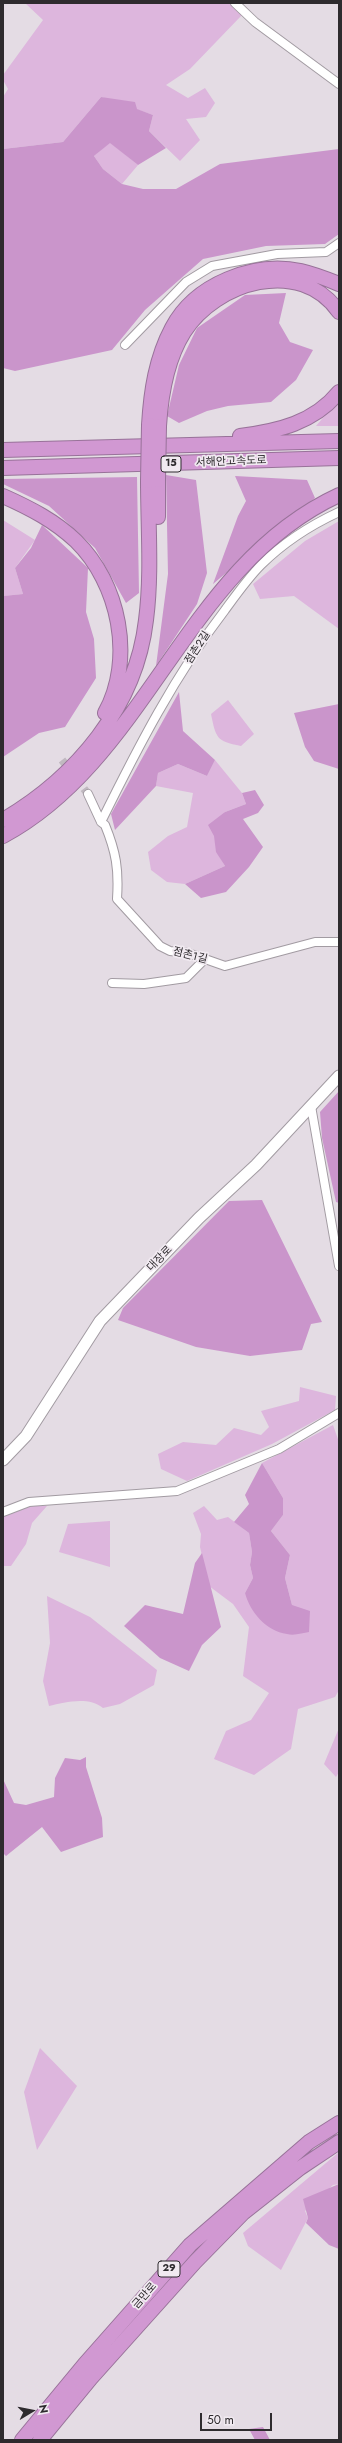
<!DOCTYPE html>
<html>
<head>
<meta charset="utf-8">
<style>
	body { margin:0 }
	#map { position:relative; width:342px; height:2443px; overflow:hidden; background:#e4dce4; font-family:Jost,sans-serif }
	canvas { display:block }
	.frame { position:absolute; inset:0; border:4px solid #2e2b2e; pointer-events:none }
	.north { position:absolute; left:12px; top:2391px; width:40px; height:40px; -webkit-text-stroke:3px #f1eaf1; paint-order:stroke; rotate:80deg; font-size:11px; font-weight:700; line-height:16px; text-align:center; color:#2e2b2e }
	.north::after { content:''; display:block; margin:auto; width:14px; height:18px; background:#2e2b2e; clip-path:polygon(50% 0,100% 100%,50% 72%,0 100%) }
	.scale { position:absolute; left:200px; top:2413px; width:72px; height:18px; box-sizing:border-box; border:2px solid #2e2b2e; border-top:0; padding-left:5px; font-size:12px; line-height:14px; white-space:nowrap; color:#2e2b2e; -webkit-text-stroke:3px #f1eaf1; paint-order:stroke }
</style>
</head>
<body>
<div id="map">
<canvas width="342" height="2443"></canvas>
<div class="frame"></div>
<div class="north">N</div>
<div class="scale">50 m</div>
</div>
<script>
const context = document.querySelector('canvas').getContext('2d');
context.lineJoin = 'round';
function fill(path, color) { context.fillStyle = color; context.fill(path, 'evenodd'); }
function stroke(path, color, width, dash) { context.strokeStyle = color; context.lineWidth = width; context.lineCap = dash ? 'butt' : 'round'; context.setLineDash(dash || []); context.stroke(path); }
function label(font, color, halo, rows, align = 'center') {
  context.font = font + ' Jost,"Noto Sans KR",sans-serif'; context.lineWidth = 3.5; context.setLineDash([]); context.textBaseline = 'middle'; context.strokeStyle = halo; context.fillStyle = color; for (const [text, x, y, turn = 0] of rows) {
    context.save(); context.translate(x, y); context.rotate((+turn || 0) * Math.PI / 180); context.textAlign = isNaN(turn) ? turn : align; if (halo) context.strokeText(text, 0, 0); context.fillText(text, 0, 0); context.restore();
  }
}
const green = new Path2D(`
	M25 3H229L242 15 190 69 166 85 188 98 205 88 215 103 206 117 186 119 200 140 180 161 149 131 153 115 101 97 63 142 3 149V97L8 89 3 80V75L43 20Z
	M110 142 138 165 122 184 103 169 94 156Z
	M339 399V426H316Z
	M3 520 35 540 15 568 23 594 3 596Z
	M339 521V629L294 596 260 599 253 584 305 541Z
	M228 700 254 734 241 746C216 741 216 738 211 714Z
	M215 760 242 793 246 804 225 812C214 836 211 843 225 866L185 884 167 882 151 870 148 852 168 836 187 827 193 793 156 786 158 773 178 764 207 776Z
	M300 1387 336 1396 335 1410 272 1444 187 1481 161 1469 158 1454 183 1442 216 1445 234 1428 261 1435 269 1427 261 1411 299 1401Z
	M333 1425 339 1442V1690L335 1697 298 1709 291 1749 254 1775 214 1759 226 1731 251 1720 269 1693 243 1676 249 1627 233 1604 209 1586 200 1547 201 1534 193 1513 204 1506 217 1520 228 1517 249 1533 252 1552 250 1565 253 1578 245 1593 292 1605 285 1578 290 1555 271 1531 283 1515V1498L262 1463Z
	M3 1506H47L32 1523 26 1544 11 1566H3Z
	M110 1521V1567L59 1552 68 1524Z
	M47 1596 90 1617 157 1670 154 1685 120 1704 103 1708C89 1696 65 1702 49 1706L43 1681 50 1643Z
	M339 1728V1772L336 1777 324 1764Z
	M40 2048 77 2086 37 2150 24 2092Z
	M339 2152V2184L333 2185 305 2211 308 2218 281 2270 248 2246 243 2233Z`);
const forest = new Path2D(`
	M101 97 135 102 137 109 153 115 149 131 166 148 138 165 110 143 94 156 103 169 122 184 143 189H176L220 164 339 149V234L325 244 266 246 203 259 145 310 112 350 15 371 3 368V149L63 142Z
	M286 293 279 323 290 342 313 350 296 380 271 402 228 406 207 411 179 423 167 416 179 365 197 328 245 295Z
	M166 475 196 480 207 573 197 604 156 666 168 574Z
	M235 476 307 480 315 498 213 584 238 516 246 501Z
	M137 477 139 593 126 603 95 548 49 506 3 484V479Z
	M42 525 88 568 86 612 94 639 96 678 65 727 39 733 3 757V596L23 594 15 568 31 548Z
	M179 692 183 731 215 760 207 776 178 764 158 773 156 786 115 830 111 814Z
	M339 704V769L314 761 305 747 294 713Z
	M255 790 264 805 258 813 243 819 263 847 249 867 226 892 201 898 185 884 225 866 216 852 214 836 208 825 225 812 246 804 242 793Z
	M339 1091V1203L336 1202 322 1138 320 1112Z
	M262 1200 322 1322 311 1324 302 1350 250 1356 196 1347 118 1320 123 1308 229 1201Z
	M262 1463 283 1498V1515L271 1531 290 1555 285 1578 292 1605 310 1611 309 1632C303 1633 294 1636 287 1634 266 1631 250 1612 245 1593L253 1578 250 1565 252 1552 249 1533 234 1522 249 1504 245 1495Z
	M202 1553 221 1627 202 1645 189 1671 160 1658 124 1626 145 1605 183 1614 195 1563Z
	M86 1757V1767L102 1818 103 1837 61 1852 42 1827 6 1856 3 1853V1779L14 1803 26 1805 54 1797 55 1778 65 1758 80 1760Z
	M339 2184V2249L329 2245 306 2223 308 2218 303 2199Z
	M263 2427 270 2440H255L249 2429Z`);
const streetTunnel = new Path2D(`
	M62 760 88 794`);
const street = new Path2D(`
	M235 3 255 22 339 84
	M125 345 186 282 212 266 277 254 326 252 339 243
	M88 794 101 822
	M101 822C137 749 175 675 225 610 236 595 248 578 261 565 283 543 311 525 339 512
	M101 822 105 825C116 852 119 869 117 899L160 946 170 951 188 953 225 966 315 942H339
	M112 983 144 984 186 978 205 959
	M311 1106 339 1266
	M3 1512 29 1502 177 1491 279 1449 339 1413`);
const secondary = new Path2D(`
	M3 1460 26 1436 100 1321 199 1218 256 1165 339 1076`);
const highway = new Path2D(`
	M149 425C151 391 156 358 172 328 195 284 254 261 301 271 314 274 327 279 339 284
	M159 426C161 394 167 359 184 332 216 282 300 256 339 312
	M240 436C278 431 314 423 339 392
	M3 450 339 441
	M3 468 339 458
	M3 496C30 508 55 521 76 541 119 583 135 659 105 713
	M158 517V480
	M3 820C76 777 136 707 146 620 152 574 148 527 148 481
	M3 836C148 758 185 566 339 495
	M22 2440 84 2365 190 2245 309 2142 339 2123
	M40 2440 91 2378 195 2262 243 2213 300 2168 339 2142`);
const highwayBridge = new Path2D(`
	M158 480 159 426
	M148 481 149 425`);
const shields = [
	[171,464,20],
	[169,2269,22]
];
const shieldNames = [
	["15",171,464],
	["29",169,2269]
];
const streetNames = [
	["서해안고속도로",231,462,-2],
	["점촌2길",198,648,-57],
	["점촌1길",190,956,14],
	["대장로",160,1259,-46],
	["금만로",145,2296,-49]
];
fill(green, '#ddb6dd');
fill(forest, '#ca95cb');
stroke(streetTunnel, '#c0b9c0', 8, [8, 4]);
stroke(street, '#a29ba2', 10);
stroke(secondary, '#a29ba2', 13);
stroke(highway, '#987299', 16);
stroke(street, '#fff', 8);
stroke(secondary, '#fff', 11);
stroke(highway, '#d198d2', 14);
stroke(highwayBridge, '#987299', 16, []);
stroke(highwayBridge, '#d198d2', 14);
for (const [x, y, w] of shields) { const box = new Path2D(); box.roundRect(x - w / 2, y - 8, w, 16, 3); context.fillStyle = '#f1eaf1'; context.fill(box); stroke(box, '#2e2b2e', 1); }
label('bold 10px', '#2e2b2e', null, shieldNames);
label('11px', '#2e2b2e', '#f1eaf1', streetNames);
</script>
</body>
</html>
